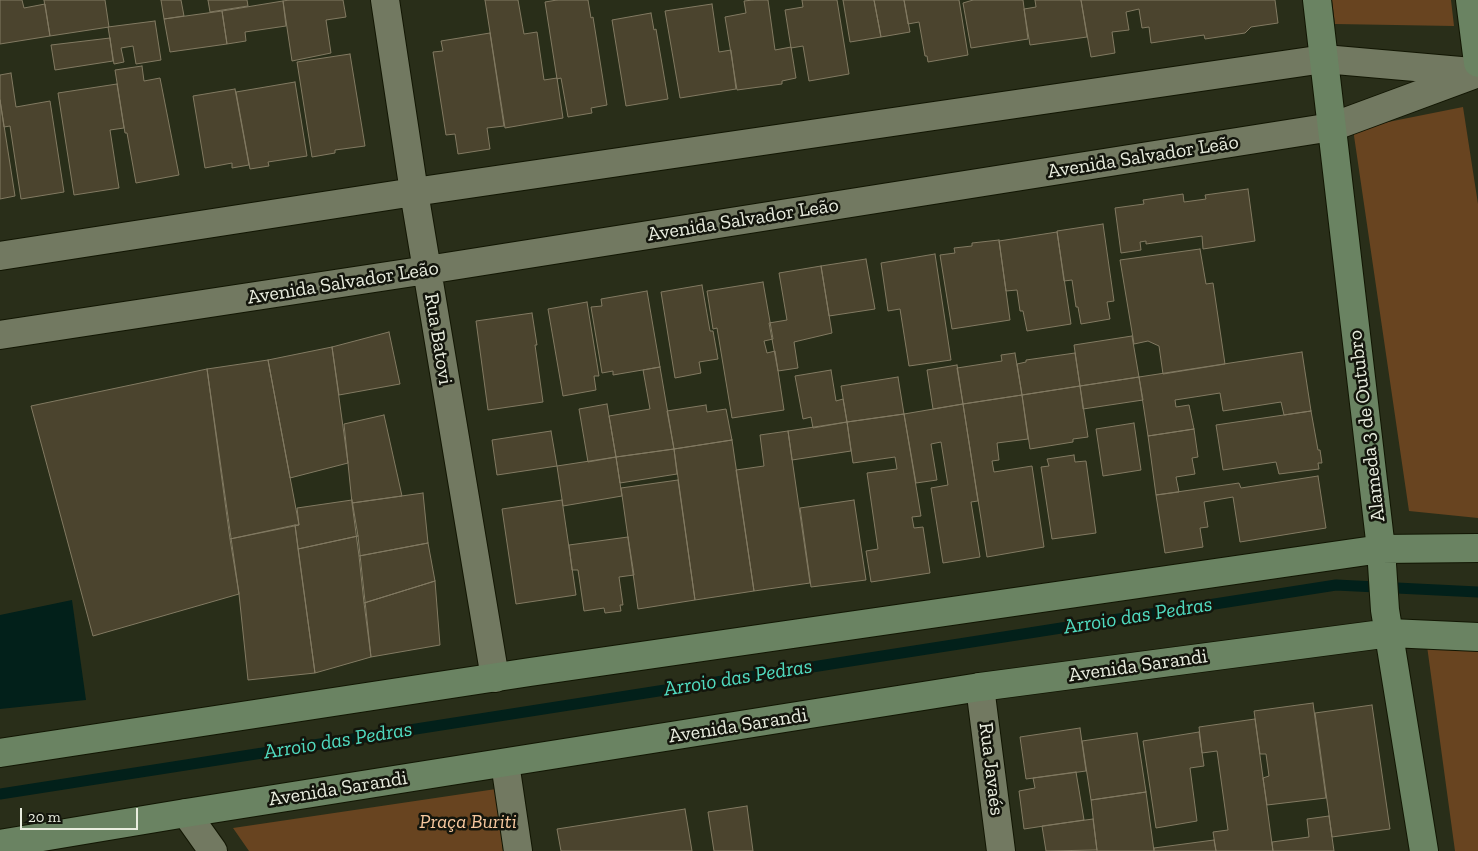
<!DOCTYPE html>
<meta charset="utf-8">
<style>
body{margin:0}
#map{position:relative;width:1478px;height:851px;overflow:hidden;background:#292e19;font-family:"Zilla Slab",serif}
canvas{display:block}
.scale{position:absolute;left:20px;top:808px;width:118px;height:22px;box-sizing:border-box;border:2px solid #e9eddf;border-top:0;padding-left:6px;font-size:15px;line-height:18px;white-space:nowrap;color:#e9eddf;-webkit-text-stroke:4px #13150c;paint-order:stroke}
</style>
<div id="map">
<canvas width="1478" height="851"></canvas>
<div class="scale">20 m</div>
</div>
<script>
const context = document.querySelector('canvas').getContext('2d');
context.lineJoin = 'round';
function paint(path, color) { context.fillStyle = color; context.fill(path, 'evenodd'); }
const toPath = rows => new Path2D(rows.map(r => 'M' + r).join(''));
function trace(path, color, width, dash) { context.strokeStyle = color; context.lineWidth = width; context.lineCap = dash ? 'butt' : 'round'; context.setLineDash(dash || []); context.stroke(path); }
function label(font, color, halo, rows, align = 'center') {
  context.font = font + ' "Zilla Slab",serif'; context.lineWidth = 5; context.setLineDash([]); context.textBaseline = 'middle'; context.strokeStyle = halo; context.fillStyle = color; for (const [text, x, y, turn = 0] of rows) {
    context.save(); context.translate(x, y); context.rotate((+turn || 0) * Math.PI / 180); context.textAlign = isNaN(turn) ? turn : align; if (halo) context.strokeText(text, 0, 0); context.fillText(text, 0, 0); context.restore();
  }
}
paint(toPath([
 [1332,0,1451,0,1454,26,1335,24],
 [1463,107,1478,204,1478,518,1409,511,1353,129],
 [1427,646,1478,649,1478,851,1455,851],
 [496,789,503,851,249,851,233,828]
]), '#684420');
paint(toPath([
 [72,600,86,700,0,709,0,615]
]), '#02201a');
trace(toPath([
 [0,794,1336,585,1478,592]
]), '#02201a', 11);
const building = toPath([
 [0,0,22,0,24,8,45,4,50,36,0,44,0,0],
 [44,0,105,0,109,27,50,36,44,0],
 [161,0,181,0,184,16,164,19,161,0],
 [208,0,247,0,248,6,210,12,208,0],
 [289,0,343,0,346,17,326,20,331,53,292,61,283,1,289,0],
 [485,0,518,0,524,34,537,32,544,80,557,78,563,118,505,128,485,0],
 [557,0,588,0,591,18,593,17,607,105,591,108,592,113,568,117,561,78,557,79,545,2,557,0],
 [753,0,768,0,775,50,791,47,796,78,782,81,782,84,737,90,725,17,746,13,744,1,753,0],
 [802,0,837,0,849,74,809,81,803,46,791,48,785,10,803,7,802,0],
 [843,0,874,0,881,37,850,42,843,0],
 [874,0,904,0,910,32,881,37,874,0],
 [904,0,959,0,968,55,928,62,927,56,925,56,919,22,908,24,904,0],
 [973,0,1023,0,1028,39,971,48,963,3,973,0],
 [1035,0,1081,0,1087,37,1030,45,1024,9,1036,7,1035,0],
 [1081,0,1275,0,1278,23,1251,27,1245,33,1205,39,1204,35,1151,43,1149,27,1142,28,1139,9,1126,12,1129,30,1112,32,1115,53,1091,57,1081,0],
 [283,1,286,26,245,32,246,41,227,44,222,11,283,1],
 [712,4,719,52,731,50,736,89,680,98,665,11,712,4],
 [222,11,227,44,170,52,164,19,222,11],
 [651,13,654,30,656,29,668,99,626,106,612,20,651,13],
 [155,21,161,60,136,64,133,46,121,48,124,62,114,64,108,27,155,21],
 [490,33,504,126,487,128,490,149,458,154,455,134,446,135,433,52,443,51,441,41,490,33],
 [110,38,113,61,55,70,51,45,110,38],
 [350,54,365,146,335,150,335,153,312,157,297,62,350,54],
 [142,66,144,81,160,78,179,175,136,183,127,133,125,133,115,70,142,66],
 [11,73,16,107,50,101,64,192,21,199,10,126,4,127,0,100,0,75,11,73],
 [295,82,307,156,268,162,269,166,250,169,236,92,295,82],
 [117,84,124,128,110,130,119,188,74,195,58,93,117,84],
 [235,89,249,165,232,168,232,163,205,168,193,96,235,89],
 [0,100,15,196,0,199,0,100],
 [1248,189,1255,241,1203,249,1202,236,1146,244,1146,241,1140,242,1141,250,1121,253,1115,208,1144,204,1143,200,1183,194,1184,202,1206,199,1205,195,1248,189],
 [1103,224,1114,301,1107,302,1110,319,1081,324,1078,307,1076,307,1072,280,1064,281,1057,231,1103,224],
 [1057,232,1071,324,1027,331,1023,311,1020,311,1017,290,1006,291,999,241,1057,232],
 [999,240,1010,320,952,329,940,255,955,253,954,248,972,246,972,243,999,240],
 [1200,249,1206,284,1213,283,1225,364,1163,374,1159,346,1148,341,1134,344,1120,260,1200,249],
 [935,254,951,360,909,366,900,309,888,311,881,263,935,254],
 [866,259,875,309,829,316,821,266,866,259],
 [821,266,832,333,794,342,798,368,778,371,769,323,787,320,779,273,821,266],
 [763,282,773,339,764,341,767,353,775,351,784,410,732,418,717,328,713,329,707,291,763,282],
 [702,285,710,331,713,331,718,359,699,362,701,373,675,378,661,292,702,285],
 [647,291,660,367,613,375,613,371,602,373,591,307,602,306,601,299,647,291],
 [587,302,599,376,594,376,596,390,563,396,548,309,587,302],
 [532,313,537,345,535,345,543,402,488,410,476,321,532,313],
 [389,332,400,384,339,395,332,347,389,332],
 [1132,336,1139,377,1080,386,1074,345,1132,336],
 [332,347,348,463,290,478,268,360,332,347],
 [1302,352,1311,411,1284,415,1281,402,1223,411,1220,393,1175,400,1176,407,1189,405,1194,429,1148,436,1139,377,1302,352],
 [1015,353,1022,395,963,404,957,368,1002,361,1001,355,1015,353],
 [1075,353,1080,386,1022,395,1017,364,1026,362,1026,360,1075,353],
 [268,360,299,525,230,539,207,369,268,360],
 [957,365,963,404,933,409,927,370,957,365],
 [660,367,674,449,616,457,609,416,650,409,643,370,660,367],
 [207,369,239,594,93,636,31,406,207,369],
 [831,370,836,401,843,399,847,422,813,428,811,417,803,419,795,376,831,370],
 [898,377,904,414,847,422,841,386,898,377],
 [1139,377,1143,400,1083,409,1080,386,1139,377],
 [1080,386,1088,437,1073,439,1073,442,1030,449,1022,395,1080,386],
 [1022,395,1028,439,997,443,999,460,992,461,994,472,1032,466,1044,547,987,557,963,404,1022,395],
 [607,404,616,457,588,462,579,409,607,404],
 [963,404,978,501,971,502,980,557,943,563,931,488,948,485,941,442,931,444,937,480,916,483,904,414,963,404],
 [706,405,707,412,726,409,732,440,674,449,667,411,706,405],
 [1311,411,1318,450,1320,450,1322,463,1318,463,1319,469,1279,474,1276,462,1223,470,1216,425,1311,411],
 [904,414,921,516,912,517,914,528,923,527,930,573,871,582,866,551,878,549,867,473,897,469,895,457,853,463,847,422,904,414],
 [384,415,402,496,352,503,344,424,384,415],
 [847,422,851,451,792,460,788,431,847,422],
 [1134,423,1141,470,1103,476,1096,429,1134,423],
 [1194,429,1198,457,1192,458,1195,474,1176,477,1179,492,1156,495,1148,436,1194,429],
 [551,431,557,466,497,475,492,440,551,431],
 [788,431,810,583,754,591,736,470,764,466,760,435,788,431],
 [732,440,754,591,695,600,674,449,732,440],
 [674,449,677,474,620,483,616,457,674,449],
 [1074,455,1075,462,1086,461,1096,533,1052,539,1041,467,1049,466,1047,459,1074,455],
 [616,457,622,496,563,506,557,466,616,457],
 [1318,476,1326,528,1240,542,1233,497,1204,502,1208,527,1200,528,1203,547,1165,553,1156,495,1239,483,1241,488,1318,476],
 [678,480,695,600,638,609,621,488,678,480],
 [423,493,428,543,359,556,352,503,423,493],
 [352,500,358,536,298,549,295,525,299,525,297,508,352,500],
 [562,500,576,595,516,604,502,509,562,500],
 [854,500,866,580,811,587,800,508,854,500],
 [295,525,315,673,248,680,239,594,230,539,295,525],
 [358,536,371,657,315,673,298,549,358,536],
 [628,537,634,575,619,577,623,605,620,605,621,611,605,613,604,608,584,611,578,570,572,570,569,545,628,537],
 [428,543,435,581,364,603,359,556,428,543],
 [435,581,440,645,371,657,364,603,435,581],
 [1313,703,1326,798,1267,805,1263,778,1269,776,1266,754,1260,754,1254,711,1313,703],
 [1372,705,1390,829,1332,837,1315,713,1372,705],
 [1255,719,1273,851,1216,851,1213,832,1228,830,1217,751,1202,753,1199,727,1255,719],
 [1080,728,1086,771,1026,779,1020,737,1080,728],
 [1199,732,1204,766,1190,768,1197,821,1156,828,1143,741,1199,732],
 [1137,733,1146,792,1091,800,1082,741,1137,733],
 [1076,772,1084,820,1024,829,1019,791,1035,788,1033,778,1076,772],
 [1146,792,1154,851,1097,851,1091,800,1146,792],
 [747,806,753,851,714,851,708,812,747,806],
 [685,809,692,851,561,851,557,829,685,809],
 [1329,816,1334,851,1273,851,1272,842,1309,837,1307,819,1329,816],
 [1093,819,1097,850,1046,851,1042,826,1093,819],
 [1214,840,1216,851,1154,851,1154,848,1214,840]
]);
paint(building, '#4b442e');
trace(building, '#827a62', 1);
const street = toPath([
 [385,0,414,192,495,678],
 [0,256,414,192,1324,59,1472,72],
 [0,335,427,270,1332,127,1478,73],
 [980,687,1001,851],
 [505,763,518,851],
 [186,813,213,851]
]);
const secondary = toPath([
 [1317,0,1381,549,1385,610,1424,851],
 [1470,0,1478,63],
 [0,753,530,672,1381,549,1478,548],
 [0,844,186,813,980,687,1390,633,1478,637]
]);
trace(street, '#121603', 30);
trace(secondary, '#121603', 30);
trace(street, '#727961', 28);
trace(secondary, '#6a8362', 28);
label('20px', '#e9eddf', '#13150c', [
 ["Avenida Salvador Leão",1143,157,-9],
 ["Avenida Salvador Leão",743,220,-9],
 ["Avenida Salvador Leão",343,283,-9],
 ["Rua Batovi",438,339,81],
 ["Alameda 3 de Outubro",1367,426,-97],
 ["Avenida Sarandi",1138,666,-8],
 ["Avenida Sarandi",738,726,-9],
 ["Rua Javaés",991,769,83],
 ["Avenida Sarandi",338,789,-9]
]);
label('italic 20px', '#f7c89f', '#13150c', [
 ["Praça Buriti",468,822]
]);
label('italic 21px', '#50dbc0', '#13150c', [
 ["Arroio das Pedras",1138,616,-9],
 ["Arroio das Pedras",738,678,-9],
 ["Arroio das Pedras",338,741,-9]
]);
</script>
